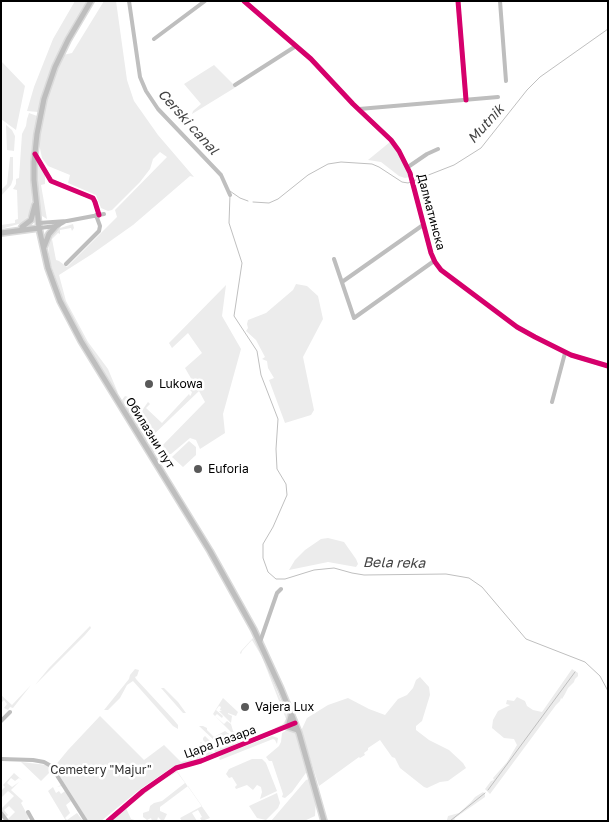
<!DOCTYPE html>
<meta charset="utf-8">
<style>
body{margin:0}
#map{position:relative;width:609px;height:822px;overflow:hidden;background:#fff;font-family:"Golos Text",sans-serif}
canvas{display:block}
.frame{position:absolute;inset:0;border:2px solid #000;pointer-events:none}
</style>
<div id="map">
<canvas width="609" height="822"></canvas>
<div class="frame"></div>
</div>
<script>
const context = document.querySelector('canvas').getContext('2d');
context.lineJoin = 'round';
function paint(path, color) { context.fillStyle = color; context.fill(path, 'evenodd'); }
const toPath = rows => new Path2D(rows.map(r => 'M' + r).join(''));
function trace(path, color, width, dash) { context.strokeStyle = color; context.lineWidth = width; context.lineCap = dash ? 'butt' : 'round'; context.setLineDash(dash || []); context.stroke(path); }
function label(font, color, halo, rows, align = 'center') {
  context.font = font + ' "Golos Text",sans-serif'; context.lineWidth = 5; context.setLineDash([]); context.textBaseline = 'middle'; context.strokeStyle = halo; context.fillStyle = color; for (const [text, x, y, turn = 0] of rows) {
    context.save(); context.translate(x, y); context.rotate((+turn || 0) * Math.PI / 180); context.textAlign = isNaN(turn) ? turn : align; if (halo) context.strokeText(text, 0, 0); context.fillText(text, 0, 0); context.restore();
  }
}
paint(toPath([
 [75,1,89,1,43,96,38,112,27,111,34,87,53,39],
 [104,1,116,1,127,80,134,101,158,135,194,177,190,176,133,225,92,254,59,275,66,301,88,342,108,369,118,393,114,390,66,310,49,258,48,241,57,229,73,224,74,228,72,231,71,228,60,230,60,234,58,233,52,239,56,260,59,261,67,267,117,217,115,210,167,157,160,152,153,159,150,169,140,182,112,210,108,211,101,208,96,195,68,183,70,175,48,166,42,158,38,139,47,98,63,55,72,53],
 [1,61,25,86,16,130,1,119],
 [214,65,236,87,192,114,193,111,201,104,184,84],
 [29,113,37,116,31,153,32,212,22,223,1,229,1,225,15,223,15,220,18,219,17,190,13,189,16,184,16,179,19,178,22,134,26,126,27,119],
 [6,125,12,130,15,136,14,151,7,150],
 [390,142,402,159,409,177,405,178,399,176,381,162,368,160],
 [10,157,13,157,13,179,11,185,1,196,1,190,7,184],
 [36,161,45,173,45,184,41,185,47,219,42,216,40,210],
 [296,284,307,286,318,296,323,319,303,357,314,410,311,415,285,423,269,380,274,378,268,368,267,361,262,359,265,357,256,340,246,331,248,328,247,324,248,320,266,313,293,290],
 [226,285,222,316,241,349,223,414,225,433,200,449,196,440,190,438,171,454,169,454,163,447,153,453,149,444,152,442,158,450,205,402,199,391,147,441,145,441,122,404,122,400,125,396,128,397,129,399,128,400,138,416,148,402,150,404,146,408,162,423,189,394,190,396,191,395,192,392,185,386,192,380,185,368,202,353,188,333,172,348,169,343],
 [189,441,196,447,196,455,183,467,172,457],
 [328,538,344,542,356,559,358,564,356,567,328,562,289,570,295,560,305,550,321,539],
 [90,626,91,628,85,635,35,685,49,668],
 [253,638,266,664,287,715,287,722,285,725,275,730,275,728,283,724,286,719,262,657,252,640,242,651,241,654,240,653,241,651],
 [135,669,139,670,137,676,135,677,136,679,173,719,178,725,178,729,173,726,133,681,127,685,120,698,108,710,104,710,129,679,130,675],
 [572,669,578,673,578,676,575,679,574,682,568,688,565,694,562,699,561,698,560,701,556,705,490,794,485,789,491,781,494,780,493,778,507,762,517,745,514,739,504,738,492,728,493,720,498,711,510,705,506,704,507,700,514,701,517,697,525,701,527,706,533,710,542,712],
 [420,677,429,687,430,695,422,721,416,726,416,730,429,740,449,750,463,763,466,768,448,781,440,782,427,788,424,787,400,768,395,758,392,757,380,740,368,748,368,750,364,753,365,755,360,758,359,757,319,786,301,731,307,718,328,705,348,698,369,709,385,715,398,699,407,695,413,688,416,680],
 [31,685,13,708,10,707,8,710,4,708,7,704,4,700,1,703,1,695,12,705],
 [161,688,164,688,178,702,186,713,183,713],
 [223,698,238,712,236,716,228,713,228,714,232,716,231,723,219,711,222,711,220,710,221,707,219,706,216,710,223,716,222,718,217,714,215,716,224,724,227,721,231,724,233,731,242,741,216,753,203,740,203,738,205,736,213,744,215,741,218,744,220,742,215,741,199,726,203,726,207,728,207,730,214,737,225,731,235,738,236,742,240,741,213,714],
 [100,716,144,760,164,745,181,762,203,755,202,754,206,750,210,754,200,743,201,742,213,753,203,758,171,768,139,790,101,821,88,821,54,767,68,750],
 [287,730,291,730,296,734,308,770,292,792,285,798,282,797,283,794,272,761,269,761,266,757,279,746,281,742,282,733],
 [272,736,278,738,277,744,275,740,273,739,220,760,219,758,222,755],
 [252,759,262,759,266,763,277,791,260,799,262,792,261,787,257,785,253,790,247,785,236,789,235,787,237,785,232,777,229,778,226,774,229,769],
 [21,762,47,765,52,770,41,781],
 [177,771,210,818,202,821,200,818,202,817,198,810,192,813,197,821,182,821,180,818,202,806,188,786,160,807,160,811,167,814,164,820,162,821,158,817,157,821,152,821,151,818,147,820,143,817,143,813,149,811,150,806,154,803,162,801,185,783,177,772,160,782,126,808,131,819,138,821,110,821,142,794],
 [14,773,23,781,19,778,15,781,11,778,7,783,12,787,19,782,11,790,23,801,21,803,29,818,26,821,9,821,8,819,15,812,9,806,4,810,8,815,6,817,1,811,1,809,14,796,8,791,2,797,1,795,1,791,5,787,3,785],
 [309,779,316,799,315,816,304,821,271,821,306,780],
 [61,785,71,801,66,805,70,813,65,818,67,820,77,813,83,821,66,821,48,791,53,787,56,793,59,791,61,794,65,791,61,786,57,787],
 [483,792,485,794,485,797,455,818,454,821,445,821,447,820,448,816,459,813,471,802,475,797],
 [277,793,280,803,278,808,266,820,257,818,249,806]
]), '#ececec');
trace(toPath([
 [227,189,240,198,248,201],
 [230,195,229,223,242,263,234,316,257,351,261,375,278,419,276,449,277,469,286,484,287,495,273,527,263,544,263,558,268,572,276,579,285,579,314,570,334,568,352,573,364,575,446,574,469,578,482,587,526,639,585,662,600,676,608,691],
 [253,202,269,203,278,199,308,175,328,164,341,162,372,164,379,167,402,182,408,183,454,165,481,148,527,90,540,77,608,29],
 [488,790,575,672],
 [450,821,485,793]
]), '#bfbfbf', 1);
trace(toPath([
 [129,1,140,77,146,91,158,109,221,175,230,195]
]), '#bfbfbf', 4);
const major = toPath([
 [91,1,68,40,55,67,44,99,37,134,34,162,34,180,39,228,48,268,60,301,81,341,210,551,254,630,281,689,299,733,324,821],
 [22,227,31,220,35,205],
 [1,233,39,228],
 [44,247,49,234,57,225],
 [291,716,288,727,297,730]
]);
trace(major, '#dbdbdb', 8);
trace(toPath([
 [244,1,311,59,353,104,391,140,399,151,410,173,431,253,435,262,441,270,517,327,535,337,571,355,608,366],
 [458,1,466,100],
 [500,1,506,81],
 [154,39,205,1],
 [235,85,296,46],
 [359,109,498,97],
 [35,154,51,181,93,198,95,202,99,215],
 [408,167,427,154,438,149],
 [39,223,67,221,104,214],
 [39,228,57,226,66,221],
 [334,259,354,318,434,261],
 [66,264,99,231,100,226,96,215],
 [342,282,423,225],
 [552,402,565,353],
 [260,642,277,593,281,589],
 [1,721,10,712],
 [1,759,33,760,44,762,51,766,86,821],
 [28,812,33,821],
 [1,813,7,821],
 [108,821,143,791,176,768,201,761,295,723]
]), '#bebebe', 4);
trace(major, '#bebebe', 5);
trace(toPath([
 [244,1,311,59,353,104,391,140,399,151,410,173,431,253,435,262,441,270,517,327,535,337,571,355,608,366],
 [458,1,466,100],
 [35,154,51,181,93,198,95,202,99,215],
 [108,821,143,791,176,768,201,761,295,723]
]), '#d6006c', 5);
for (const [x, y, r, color] of [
 [149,384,5,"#595959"],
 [198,469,5,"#595959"],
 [245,707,5,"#595959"]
]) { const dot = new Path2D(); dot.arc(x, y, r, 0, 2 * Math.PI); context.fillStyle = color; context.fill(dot); trace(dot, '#fff', 2); }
label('12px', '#000', '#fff', [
 ["Далматинска",431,212,75],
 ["Обилазни пут",150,433,58],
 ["Цара Лазара",220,742,-20]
]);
label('12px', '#000', '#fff', [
 ["Lukowa",159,384],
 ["Euforia",208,469],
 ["Vajera Lux",255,707]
], 'left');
label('12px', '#333', '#fff', [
 ["Cemetery \"Majur\"",101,770]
]);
label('italic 14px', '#444', '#fff', [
 ["Cerski canal",188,122,48],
 ["Mutnik",486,124,-48],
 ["Bela reka",394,563,1]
]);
</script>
